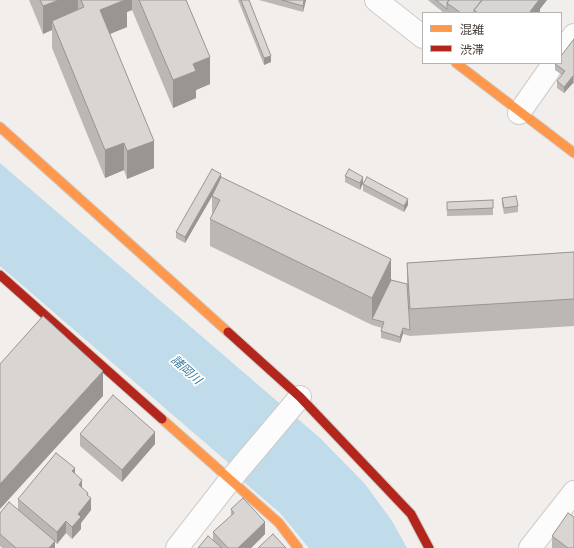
<!DOCTYPE html>
<meta charset="utf-8">
<style>
body{margin:0}
#map{position:relative;width:574px;height:548px;overflow:hidden;background:#f1eeeb;font-family:"Public Sans","Noto Sans JP",sans-serif}
canvas{display:block}
.legend{position:absolute;left:422px;top:12px;width:140px;height:52px;box-sizing:border-box;background:#fff;border:1px solid #b5b3af;margin:0;padding:5px 7px;list-style:none;font-size:12px;color:#464038}
.legend li{display:flex;align-items:center;gap:8px;height:20px}
.legend b{width:20px;border:1px solid #b5b3af}
</style>
<div id="map">
<canvas width="574" height="548"></canvas>
<ul class="legend">
<li><b style="height:5px;background:#ff974d"></b>混雑</li>
<li><b style="height:5px;background:#b3261e"></b>渋滞</li>
</ul>
</div>
<script>
const context = document.querySelector('canvas').getContext('2d');
context.lineJoin = 'round';
function paint(path, color) { context.fillStyle = color; context.fill(path, 'evenodd'); }
const toPath = rows => new Path2D(rows.map(r => 'M' + r).join(''));
function trace(path, color, width, dash) { context.strokeStyle = color; context.lineWidth = width; context.lineCap = dash ? 'butt' : 'round'; context.setLineDash(dash || []); context.stroke(path); }
function label(font, color, halo, rows, align = 'center') {
  context.font = font + ' "Public Sans","Noto Sans JP",sans-serif'; context.lineWidth = 3.5; context.setLineDash([]); context.textBaseline = 'middle'; context.strokeStyle = halo; context.fillStyle = color; for (const [text, x, y, turn = 0] of rows) {
    context.save(); context.translate(x, y); context.rotate((+turn || 0) * Math.PI / 180); context.textAlign = isNaN(turn) ? turn : align; if (halo) context.strokeText(text, 0, 0); context.fillText(text, 0, 0); context.restore();
  }
}
paint(toPath([
 [0,163,320,438,365,484,392,521,407,548,309,548,280,513,238,477,231,465,0,266]
]), '#c0dbea');
const street = toPath([
 [376,0,423,37],
 [561,53,574,35],
 [519,113,554,63],
 [177,548,230,480,300,397],
 [530,548,574,492]
]);
const slow = toPath([
 [456,63,574,153],
 [0,127,228,332],
 [162,419,279,523,298,548]
]);
const jam = toPath([
 [0,275,162,419],
 [228,332,300,397,411,514,429,548]
]);
trace(street, '#ceccc9', 24);
trace(slow, '#cfcac2', 11);
trace(jam, '#cfcac2', 11);
trace(street, '#fdfcfc', 22);
trace(slow, '#ff974d', 9);
trace(jam, '#b3261e', 9);
paint(toPath([
 [29,0,186,0,210,84,196,90,196,98,173,108,132,10,127,12,127,27,110,34,154,168,127,179,124,170,105,178,52,48,52,30,43,34],
 [238,0,249,0,271,62,264,65],
 [259,0,306,0,303,12],
 [428,0,547,0,540,9,540,13,444,13],
 [574,39,574,84,573,83,564,93,557,88,557,81,562,75,555,70,555,64],
 [345,176,363,183,408,205,404,212,363,191,363,184,360,190,345,182],
 [221,179,391,280,407,284,407,263,574,252,574,326,410,336,403,334,400,343,381,338,381,331,382,328,372,325,210,246,210,219,212,215,212,196,215,190,185,243,176,238,176,232],
 [502,198,518,206,518,212,504,214,502,204],
 [493,200,493,215,447,216,447,202],
 [80,434,155,444,122,482,80,446],
 [75,474,82,488,88,496,91,510,81,523,81,529,72,539,66,533,57,544,55,542,55,548,2,548,0,546,0,513,18,509,18,499],
 [231,509,265,534,251,548,198,548,213,540,213,532,231,516],
 [552,536,574,548,552,548]
]), '#bbb7b5');
paint(toPath([
 [59,0,78,0,78,20,52,21,52,30,43,34,43,6],
 [122,0,132,0,132,10,127,12,127,27,100,38,100,10],
 [304,0,306,0,303,12,303,6],
 [533,0,547,0,540,9,540,13,529,13],
 [271,56,271,62,264,65,264,58],
 [210,57,210,84,196,90,196,98,173,108,173,80,193,64],
 [573,76,573,83,564,93,564,87],
 [154,141,154,168,127,179,127,151],
 [124,143,124,170,105,178,105,150],
 [221,174,221,181,185,243,185,237],
 [363,177,363,183,360,190,360,183],
 [408,199,408,205,404,212,404,206],
 [391,259,391,287,372,319,372,298],
 [403,328,403,334,400,343,400,337],
 [103,371,103,396,0,509,0,484],
 [155,432,155,444,122,482,122,470],
 [75,468,75,480,72,471],
 [82,480,82,492,79,485],
 [88,493,88,501,91,498,91,510,81,523,81,529,72,539,72,527,78,514],
 [66,521,66,533,57,544,57,532],
 [265,522,265,534,251,548,238,548],
 [55,541,55,548,49,548]
]), '#989593');
const building = toPath([
 [40,0,59,0,43,6,40,0],
 [81,0,125,0,100,10,154,141,127,151,124,143,105,150,52,21,84,7,81,0],
 [139,0,186,0,210,57,193,64,196,71,173,80,139,0],
 [241,0,249,0,271,56,264,58,241,0],
 [282,0,304,0,303,6,282,0],
 [436,0,449,0,447,3,447,9,436,0],
 [449,0,482,0,474,10,474,13,461,13,447,3,449,0],
 [482,0,539,0,529,13,478,13,474,10,482,0],
 [574,39,574,77,573,76,564,87,557,81,565,71,555,64,556,63,561,63,561,56,574,39],
 [212,169,221,174,185,237,176,232,212,169],
 [349,169,363,177,360,183,345,176,349,169],
 [221,177,391,259,372,298,210,219,220,200,212,196,221,177],
 [367,177,408,199,404,206,363,184,367,177],
 [516,196,518,206,504,208,502,198,516,196],
 [493,200,493,208,447,210,447,202,493,200],
 [574,252,574,299,410,309,407,263,574,252],
 [391,280,407,284,410,330,403,328,400,337,381,331,384,322,372,319,391,280],
 [43,316,103,371,0,484,0,364,43,316],
 [113,395,155,432,122,470,80,434,113,395],
 [56,453,75,468,72,471,82,480,79,485,88,493,87,495,91,498,78,514,81,517,72,527,66,521,57,532,18,499,56,453],
 [243,498,265,522,238,548,228,548,213,532,234,513,231,509,243,498],
 [9,502,55,541,49,548,16,548,0,534,0,513,9,502],
 [568,513,574,517,574,548,568,548,552,536,568,513],
 [273,534,286,548,258,548,273,534],
 [208,536,222,548,198,548,208,536]
]);
paint(building, '#d9d5d2');
trace(building, '#989593', 1);
label('italic 12px', '#397aa0', '#fff', [
 ["諸岡川",186,370,42]
]);
</script>
